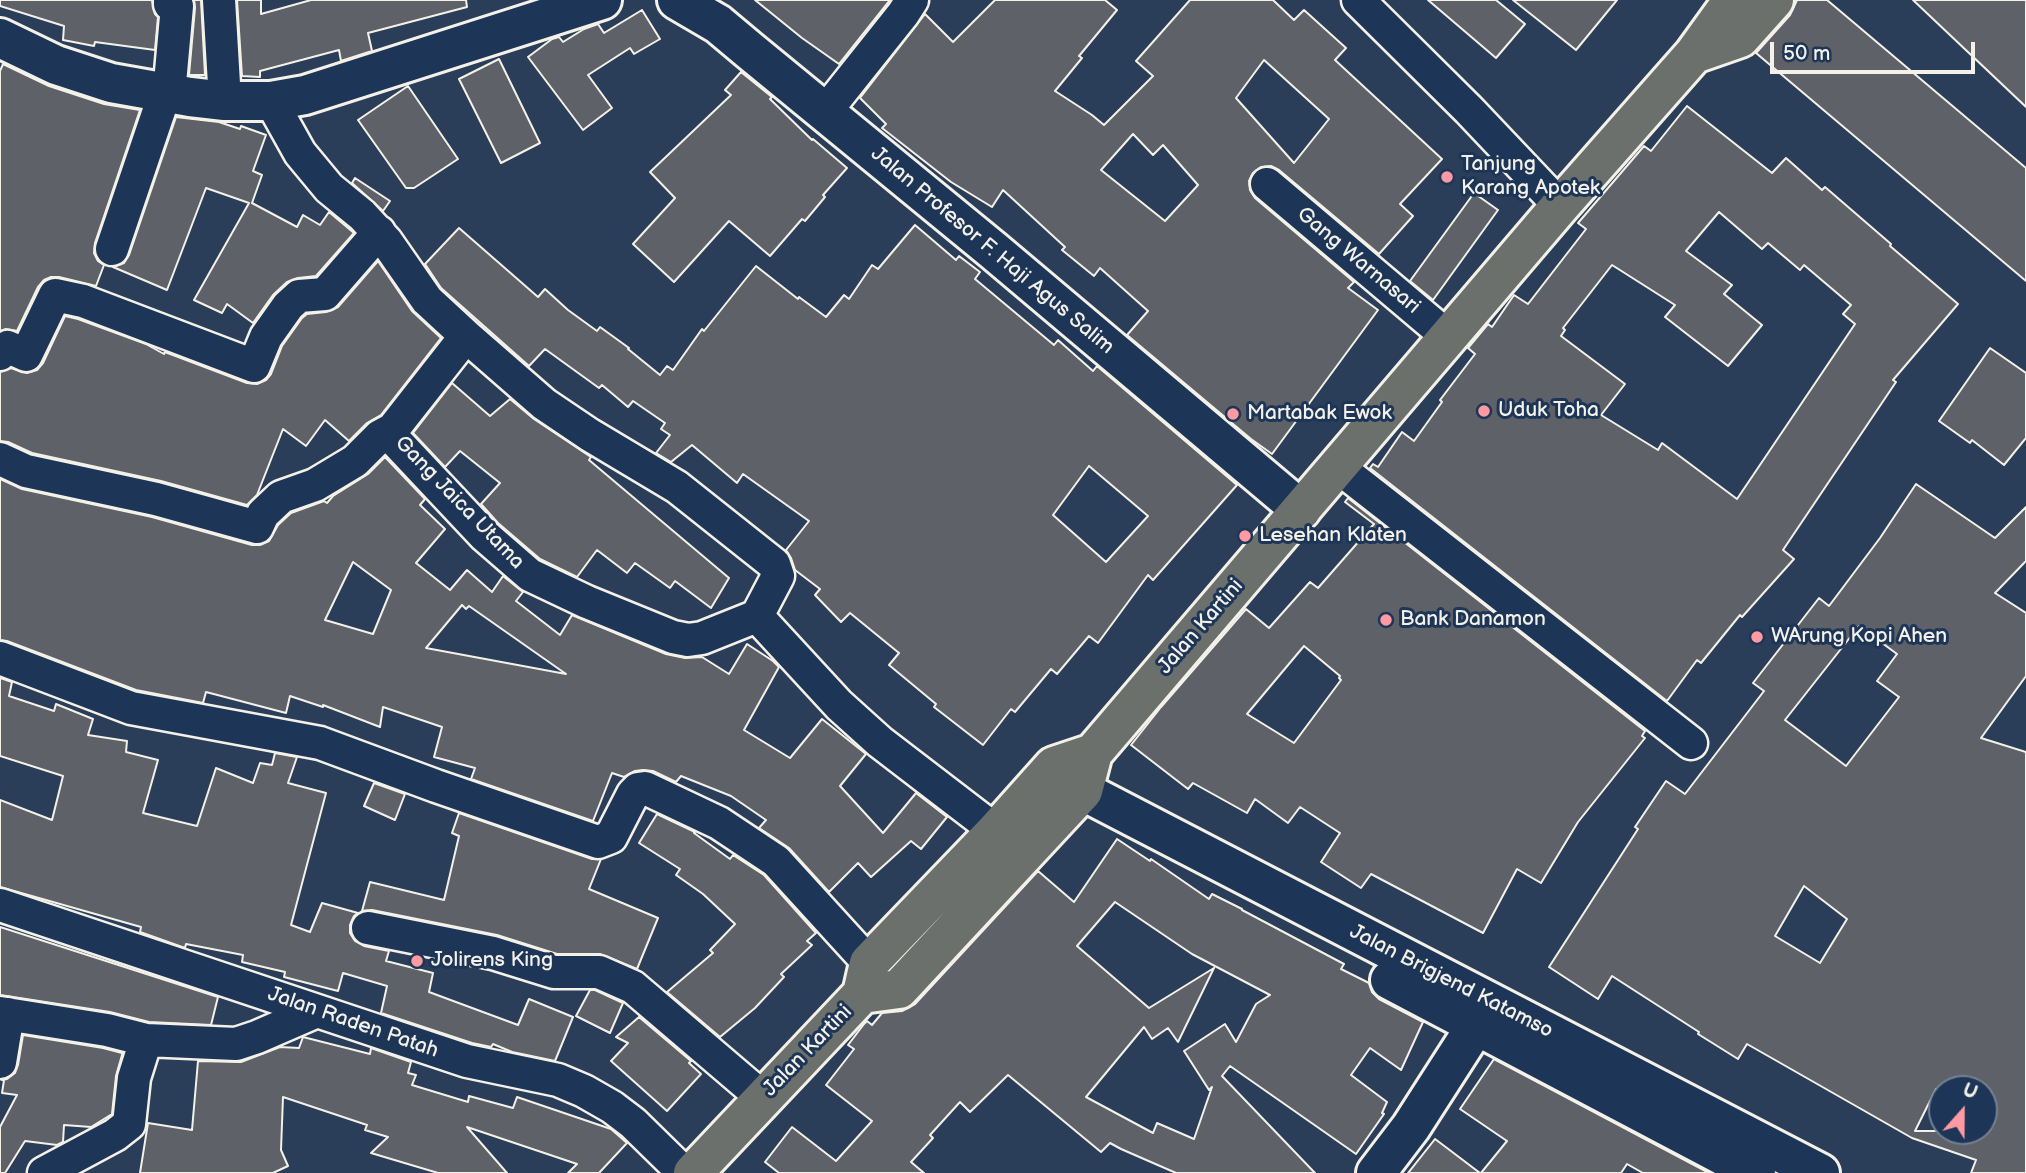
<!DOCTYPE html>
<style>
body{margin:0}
#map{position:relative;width:2026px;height:1173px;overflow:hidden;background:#2a3e5a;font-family:"Balsamiq Sans",sans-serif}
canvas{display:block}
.north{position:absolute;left:1928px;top:1075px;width:70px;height:70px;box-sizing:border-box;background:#1d3557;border:2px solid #738091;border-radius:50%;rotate:21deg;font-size:19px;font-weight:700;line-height:28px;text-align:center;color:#f4f1e8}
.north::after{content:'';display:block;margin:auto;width:24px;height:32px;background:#ff9aa2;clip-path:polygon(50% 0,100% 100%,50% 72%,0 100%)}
.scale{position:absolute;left:1770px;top:42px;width:205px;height:32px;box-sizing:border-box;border:4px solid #f4f1e8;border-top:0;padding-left:9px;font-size:21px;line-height:24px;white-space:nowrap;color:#f4f1e8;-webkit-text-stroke:5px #1d3557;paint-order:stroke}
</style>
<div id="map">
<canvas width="2026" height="1173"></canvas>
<div class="north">U</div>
<div class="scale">50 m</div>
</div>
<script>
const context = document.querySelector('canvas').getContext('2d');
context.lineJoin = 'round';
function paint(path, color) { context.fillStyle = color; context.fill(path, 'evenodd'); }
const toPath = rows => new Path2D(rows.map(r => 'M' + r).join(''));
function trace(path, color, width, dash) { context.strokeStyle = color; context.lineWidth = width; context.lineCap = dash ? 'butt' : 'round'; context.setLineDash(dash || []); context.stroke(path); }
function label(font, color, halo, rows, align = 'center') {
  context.font = font + ' "Balsamiq Sans",sans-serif'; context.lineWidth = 6; context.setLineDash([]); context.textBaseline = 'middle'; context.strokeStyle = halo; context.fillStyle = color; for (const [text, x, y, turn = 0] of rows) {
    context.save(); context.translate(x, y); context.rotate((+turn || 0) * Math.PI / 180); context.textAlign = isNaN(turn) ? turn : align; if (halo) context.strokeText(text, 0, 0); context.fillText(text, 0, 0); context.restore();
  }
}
const building = toPath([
 [0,0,152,0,155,14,158,17,155,50,95,42,94,46,63,40,64,26,0,6,0,0],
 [194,0,201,0,205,75,189,75,195,8,194,0],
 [237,0,261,0,261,14,311,0,466,0,467,7,368,33,372,51,341,61,339,50,260,71,260,77,242,76,237,0],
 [755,0,890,0,839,64,802,38,755,0],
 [995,0,1105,0,1117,10,1079,56,1082,58,1055,91,1092,115,1104,125,1153,76,1136,61,1190,0,1273,0,1294,20,1304,10,1346,48,1335,60,1442,159,1400,204,1413,216,1379,254,1279,170,1271,166,1261,167,1253,173,1249,181,1250,190,1255,198,1354,282,1348,288,1378,310,1272,454,1251,439,1127,335,1148,311,1100,268,1094,276,1062,250,1065,247,1003,190,992,207,951,182,882,128,886,124,860,98,925,14,953,42,995,0],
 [1264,60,1329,119,1294,163,1236,98,1264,60],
 [1133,134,1153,155,1163,145,1198,185,1165,221,1101,170,1133,134],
 [1428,0,1496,0,1525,24,1496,58,1428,0],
 [1513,0,1617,0,1576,50,1513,0],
 [1797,0,1827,0,2026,168,2026,281,1756,53,1790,15,1797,0],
 [1913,0,2026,0,2026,107,1913,0],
 [642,10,660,39,634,54,630,48,588,75,612,108,583,130,528,57,552,39,559,37,563,42,584,29,598,24,604,33,642,10],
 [499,59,540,143,501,163,459,79,499,59],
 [3,64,49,86,104,104,140,110,95,243,94,253,98,261,104,265,96,286,59,277,51,277,44,280,38,287,17,331,6,329,0,331,0,71,3,64],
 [741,72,772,97,770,99,812,140,813,139,847,168,823,195,825,197,805,221,802,219,770,256,729,221,674,282,633,244,675,198,650,172,731,95,725,90,741,72],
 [408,86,458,159,414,188,406,188,358,120,408,86],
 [1687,106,1772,173,1786,158,1822,190,1825,187,1891,244,1890,246,1958,304,1893,380,1896,382,1783,550,1794,559,1742,617,1740,615,1701,663,1697,660,1667,701,1370,468,1373,464,1378,467,1402,432,1414,441,1442,402,1440,400,1475,354,1468,348,1488,324,1492,327,1514,295,1528,304,1586,229,1578,223,1644,146,1651,151,1687,106],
 [1719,212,1762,249,1768,243,1800,270,1804,265,1851,305,1843,314,1855,324,1737,499,1662,443,1658,450,1601,415,1625,384,1561,336,1565,330,1563,328,1612,265,1675,305,1665,317,1728,366,1762,325,1724,294,1732,285,1686,251,1719,212],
 [176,117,219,122,240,129,241,126,266,135,253,171,262,175,252,203,297,227,303,215,320,225,329,212,354,233,316,276,298,278,287,282,273,295,253,323,227,304,222,313,194,300,249,203,206,188,167,290,113,267,124,263,129,255,176,117],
 [355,178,390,201,383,211,352,183,355,178],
 [1474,193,1498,210,1433,300,1410,281,1474,193],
 [915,225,956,260,959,256,980,272,975,279,1054,345,1058,340,1093,371,1097,366,1237,485,1153,580,1148,575,1098,643,1089,636,1057,674,1051,669,1015,712,1011,709,983,745,934,707,936,704,889,665,899,653,850,613,841,622,815,595,820,589,795,570,791,558,786,550,809,521,743,474,737,483,692,445,671,462,656,453,670,435,661,429,665,423,633,401,628,407,602,385,599,388,545,349,529,366,441,288,425,264,459,228,538,297,545,289,568,310,597,331,600,327,629,348,628,349,660,375,667,366,673,370,702,329,704,331,756,266,798,299,799,297,826,317,844,295,849,299,872,265,878,269,915,225],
 [1089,466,1148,516,1106,562,1053,515,1089,466],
 [378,261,412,311,441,338,381,415,367,423,349,441,325,420,306,446,283,429,257,495,247,505,161,481,32,453,8,442,0,441,0,372,11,368,27,373,37,370,43,363,65,316,78,319,146,344,164,354,165,352,247,383,257,384,266,380,271,374,282,346,302,318,307,314,326,312,338,307,378,261],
 [1990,348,2026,373,2026,438,2004,465,1972,440,1970,443,1939,421,1990,348],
 [452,383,490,416,510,399,534,419,591,457,589,460,729,578,711,608,675,581,670,588,635,563,627,573,597,550,577,577,540,559,498,523,481,504,500,483,460,451,445,467,413,433,452,383],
 [385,457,425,499,420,505,445,529,416,563,450,590,467,570,492,592,503,576,523,592,516,601,560,635,572,615,666,654,685,658,702,657,729,674,747,644,773,661,779,667,744,730,790,758,822,719,866,754,840,786,883,833,916,793,947,817,921,849,911,841,871,877,858,863,829,892,789,848,759,828,766,820,731,796,681,776,676,782,653,771,643,770,635,771,624,777,612,773,593,821,471,779,475,768,434,757,442,727,383,707,380,727,323,705,323,707,290,696,286,713,206,692,203,703,136,690,7,641,0,640,0,479,22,489,152,517,252,545,260,545,269,541,278,525,291,513,324,501,327,503,333,496,368,474,385,457],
 [353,562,391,590,373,634,325,620,353,562],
 [462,605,466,609,469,606,566,674,426,648,462,605],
 [1916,484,1995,538,2026,507,2026,561,1995,593,2026,613,2026,676,1981,738,2026,752,2026,1173,1971,1173,1976,1160,1912,1138,1747,1044,1738,1059,1698,1034,1699,1032,1612,976,1598,999,1549,967,1638,829,1635,827,1666,781,1685,794,1764,691,1753,683,1819,598,1829,606,1880,538,1916,484],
 [1859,626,1897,654,1877,681,1899,697,1846,766,1785,720,1859,626],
 [1804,886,1847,919,1820,963,1775,936,1804,886],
 [1936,1089,1984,1089,1984,1131,1915,1131,1936,1089],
 [1348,498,1645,731,1642,736,1645,738,1578,822,1541,883,1517,869,1483,933,1371,874,1361,888,1321,862,1340,833,1300,807,1288,823,1255,799,1247,813,1193,783,1188,789,1131,745,1161,707,1246,609,1269,628,1310,582,1318,588,1374,524,1345,502,1348,498],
 [1304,646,1340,676,1339,678,1341,680,1294,743,1247,714,1304,646],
 [0,678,12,682,9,696,54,711,56,704,93,719,88,735,127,741,126,752,158,760,143,813,197,826,216,768,253,783,260,763,272,765,275,753,297,757,288,783,326,793,291,925,310,932,322,903,358,913,354,916,350,925,350,933,355,941,364,946,389,951,386,961,433,973,429,992,518,1025,529,999,573,1017,555,1061,512,1052,493,1044,491,1047,472,1043,381,1013,387,986,343,973,338,991,284,977,285,972,242,962,243,955,186,944,185,948,140,932,141,927,0,887,0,800,52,820,63,776,0,756,0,678],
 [374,783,405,794,395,820,364,806,374,783],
 [459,813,592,859,601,859,589,889,658,918,637,969,600,954,557,954,497,935,372,910,362,911,370,882,444,900,459,836,452,833,459,813],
 [657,814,695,832,694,833,730,859,733,855,764,875,816,933,807,941,812,945,781,974,784,977,755,1008,720,1037,667,992,713,953,710,950,735,924,703,894,676,875,680,869,639,843,657,814],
 [1117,839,1150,861,1151,859,1209,899,1212,894,1242,909,1242,910,1344,964,1341,969,1369,983,1372,992,1379,999,1423,1022,1401,1070,1370,1048,1351,1075,1387,1102,1382,1113,1384,1114,1356,1154,1230,1066,1222,1076,1315,1173,1176,1173,1121,1149,1110,1143,1101,1152,1008,1075,970,1112,960,1102,930,1135,933,1138,911,1162,924,1173,779,1173,765,1162,792,1127,836,1161,872,1121,826,1085,854,1049,848,1045,864,1024,867,1021,872,1025,882,1013,902,1011,915,1004,1038,871,1074,902,1117,839],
 [1115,902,1192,954,1270,995,1256,1004,1236,1042,1225,1024,1184,1051,1209,1090,1212,1087,1194,1139,1157,1123,1153,1133,1086,1097,1144,1027,1152,1039,1168,1028,1178,1042,1214,968,1149,1008,1077,946,1115,902],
 [0,927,218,997,211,1025,149,1022,110,1012,0,995,0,927],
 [590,990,595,990,623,1003,610,1033,576,1016,590,990],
 [639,1017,691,1061,689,1063,701,1074,667,1111,611,1061,628,1043,616,1037,639,1017],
 [23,1035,103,1048,122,1053,122,1055,116,1076,112,1114,91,1127,64,1125,63,1142,57,1145,25,1141,5,1173,0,1173,0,1127,17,1095,2,1093,4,1080,2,1080,7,1079,15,1073,18,1065,23,1035],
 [303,1037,370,1054,371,1048,411,1062,408,1073,416,1075,412,1085,468,1102,469,1096,513,1108,517,1097,611,1129,627,1143,599,1173,568,1173,577,1164,467,1127,507,1173,438,1173,371,1153,388,1137,365,1130,367,1125,283,1097,281,1150,288,1166,273,1173,140,1173,148,1123,192,1130,198,1061,241,1062,280,1047,299,1048,303,1037],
 [1494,1059,1709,1173,1643,1173,1627,1164,1621,1173,1481,1173,1507,1141,1460,1109,1494,1059],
 [1435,1139,1447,1148,1480,1173,1408,1173,1435,1139]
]);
paint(building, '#5e6168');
trace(building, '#f4f1e8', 2);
const street = toPath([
 [219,0,225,101],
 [1358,0,1469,110,1560,206],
 [169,94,177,6,170,4,170,0],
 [271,101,300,153,329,188,362,215,386,241,427,300,466,336,544,404,590,435,677,487,774,564,778,576,757,616,702,638,688,640,673,637,587,602,530,575,485,536,391,436,393,429,466,336],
 [825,112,903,14,912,0],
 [1267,184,1448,337],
 [112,249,165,93],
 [0,354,8,347,26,355,55,295,83,301,254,366,266,337,288,306,299,296,325,294,379,232],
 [0,459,26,471,156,499,257,527,263,514,281,497,315,485,355,461,380,436,393,429],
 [1338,467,1691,743],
 [757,616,839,705,880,742,996,831],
 [0,658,131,708,320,743,436,786,598,842,611,837,633,794,638,789,645,788,719,823,776,861,869,963],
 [0,905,467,1061,558,1080,584,1091,612,1107,633,1123,684,1173],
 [368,928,493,953,554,972,599,972,633,987,763,1098],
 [0,1013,107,1030,146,1040,236,1044,257,1037,317,1011],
 [0,1062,8,1014],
 [44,1173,115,1135,129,1124,134,1078,146,1040]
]);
const secondary = toPath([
 [677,0,718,24,749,50,994,251,1301,510],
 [0,38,56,65,111,83,190,97,225,101,271,101,305,95,602,0],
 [1083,791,1820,1173],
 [1390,980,1756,1173],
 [1376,1173,1411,1127,1490,1004]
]);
const highway = toPath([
 [1694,54,1740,38,1774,0],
 [862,994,899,989,1083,791,1093,753],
 [693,1173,862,994,869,963,996,831,1054,766,1093,753,1560,206,1694,54,1733,0]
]);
trace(street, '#f4f1e8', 37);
trace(secondary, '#f4f1e8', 44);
trace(highway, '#f4f1e8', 44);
trace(street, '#1d3557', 32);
trace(secondary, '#1d3557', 38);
trace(highway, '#6b706d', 38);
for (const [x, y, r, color] of [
 [1447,177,7,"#ff9aa2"],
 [1484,411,7,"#ff9aa2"],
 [1233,414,7,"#ff9aa2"],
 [1245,536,7,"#ff9aa2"],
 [1386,620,7,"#ff9aa2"],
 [1757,637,7,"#ff9aa2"],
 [417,961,7,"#ff9aa2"]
]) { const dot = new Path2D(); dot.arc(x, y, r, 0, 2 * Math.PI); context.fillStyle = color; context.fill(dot); trace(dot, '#1d3557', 2.5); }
label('21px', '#f4f1e8', '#1d3557', [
 ["Tanjung",1461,165],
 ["Karang Apotek",1461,189],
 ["Uduk Toha",1498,411],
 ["Martabak Ewok",1247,414],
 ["Lesehan Klaten",1259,536],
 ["Bank Danamon",1400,620],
 ["WArung Kopi Ahen",1771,637],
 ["Jolirens King",431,961]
], 'left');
label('21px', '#f4f1e8', '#1d3557', [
 ["Jalan Profesor F. Haji Agus Salim",992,251,40],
 ["Gang Warnasari",1358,261,40],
 ["Gang Jaica Utama",459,503,46],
 ["Jalan Kartini",1201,627,-49],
 ["Jalan Brigjend Katamso",1451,982,27],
 ["Jalan Raden Patah",353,1023,19],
 ["Jalan Kartini",808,1051,-46]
]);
</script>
